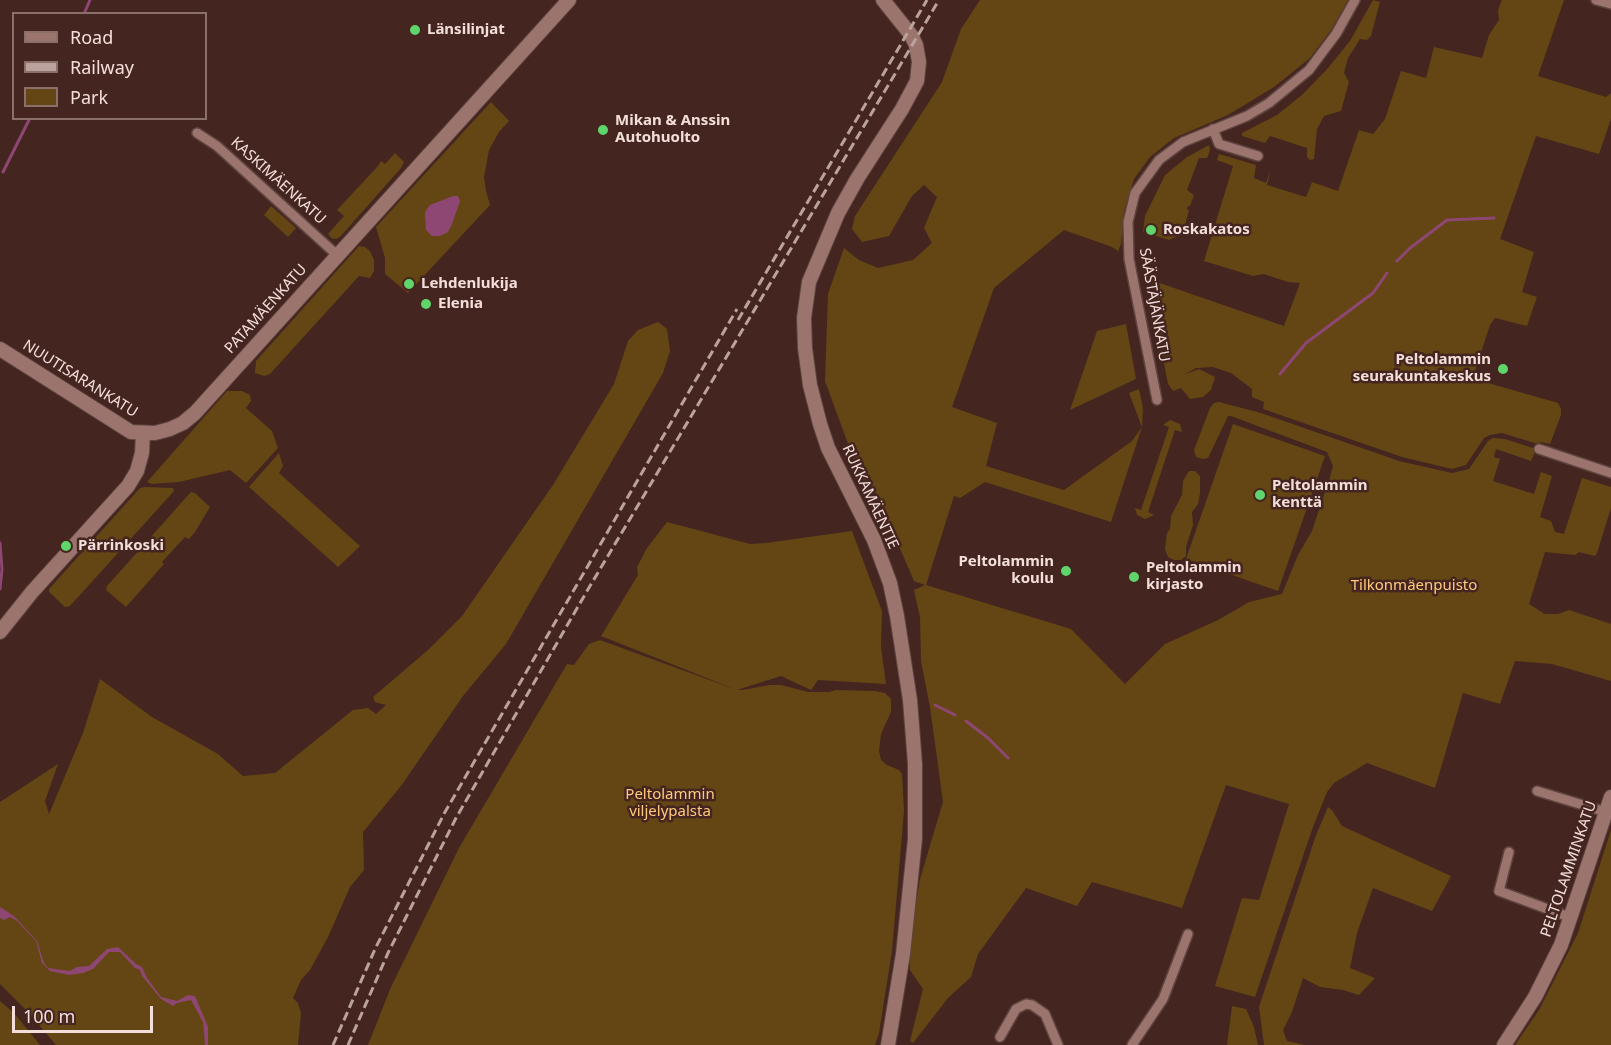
<!DOCTYPE html>
<meta charset="utf-8">
<style>
body{margin:0}
#map{position:relative;width:1611px;height:1045px;overflow:hidden;background:#442520;font-family:"Noto Sans",sans-serif}
canvas{display:block}
.legend{position:absolute;left:12px;top:12px;width:195px;height:108px;box-sizing:border-box;background:#442520;border:2px solid #8a6f6a;margin:0;padding:8px 10px;list-style:none;font-size:18px;color:#f4deda}
.legend li{display:flex;align-items:center;gap:12px;height:30px}
.legend b{width:30px;border:2px solid #8a6f6a}
.scale{position:absolute;left:12px;top:1006px;width:141px;height:27px;box-sizing:border-box;border:3px solid #f4deda;border-top:0;padding-left:8px;font-size:18px;line-height:21px;white-space:nowrap;color:#f4deda;-webkit-text-stroke:4px #442520;paint-order:stroke}
</style>
<div id="map">
<canvas width="1611" height="1045"></canvas>
<ul class="legend">
<li><b style="height:8px;background:#9a746d"></b>Road</li>
<li><b style="height:8px;background:#bba29d"></b>Railway</li>
<li><b style="height:16px;background:#644614"></b>Park</li>
</ul>
<div class="scale">100 m</div>
</div>
<script>
const context = document.querySelector('canvas').getContext('2d');
context.lineJoin = 'round';
function paint(path, color) { context.fillStyle = color; context.fill(path, 'evenodd'); }
const toPath = rows => new Path2D(rows.map(r => 'M' + r).join(''));
function trace(path, color, width, dash) { context.strokeStyle = color; context.lineWidth = width; context.lineCap = dash ? 'butt' : 'round'; context.setLineDash(dash || []); context.stroke(path); }
function label(font, color, halo, rows, align = 'center') {
  context.font = font + ' "Noto Sans",sans-serif'; context.lineWidth = 5; context.setLineDash([]); context.textBaseline = 'middle'; context.strokeStyle = halo; context.fillStyle = color; for (const [text, x, y, turn = 0] of rows) {
    context.save(); context.translate(x, y); context.rotate((+turn || 0) * Math.PI / 180); context.textAlign = isNaN(turn) ? turn : align; if (halo) context.strokeText(text, 0, 0); context.fillText(text, 0, 0); context.restore();
  }
}
paint(toPath([
 [980,0,1348,0,1331,30,1309,59,1274,87,1228,115,1174,138,1150,157,1134,179,1124,211,1121,244,1118,251,1112,247,1064,230,994,288,952,407,997,423,986,466,1064,490,1132,441,1142,427,1129,393,1139,389,1143,408,1142,427,1111,522,985,482,960,498,954,496,926,585,1071,629,1125,684,1165,644,1218,620,1249,602,1282,594,1298,555,1312,531,1330,477,1333,466,1327,452,1231,416,1228,416,1208,458,1203,459,1196,457,1194,450,1210,408,1214,403,1219,402,1261,413,1399,461,1452,473,1469,469,1488,441,1493,438,1505,439,1536,449,1534,454,1531,461,1496,449,1494,457,1500,459,1493,481,1534,494,1541,472,1552,476,1540,517,1551,521,1555,532,1564,534,1582,478,1611,487,1611,508,1597,553,1595,556,1579,552,1575,555,1545,552,1529,604,1545,614,1558,614,1569,610,1611,624,1611,681,1552,664,1515,661,1500,704,1463,693,1435,788,1367,763,1334,783,1327,792,1313,827,1255,997,1215,986,1242,898,1259,900,1289,804,1226,785,1182,908,1092,882,1077,906,1026,888,978,954,971,977,948,998,913,1043,910,1041,923,989,910,970,909,946,920,879,943,802,930,707,921,661,920,617,914,590,925,585,914,581,876,493,861,479,825,381,828,294,844,248,859,260,878,268,913,260,932,243,924,228,937,197,924,185,912,196,889,236,862,242,852,229,855,216,942,82,961,29],
 [1373,0,1380,2,1371,36,1367,40,1360,39,1348,58,1344,73,1349,82,1341,111,1324,116,1317,129,1314,159,1310,160,1307,157,1307,148,1270,136,1265,143,1242,136,1242,133,1277,115,1303,94,1328,68,1350,41],
 [1502,0,1564,0,1538,76,1606,97,1611,93,1611,119,1599,154,1536,136,1500,239,1534,252,1522,292,1537,297,1527,326,1495,318,1490,325,1474,374,1489,379,1488,383,1558,403,1561,409,1561,415,1550,444,1541,442,1538,444,1502,433,1490,435,1484,438,1466,465,1452,469,1402,457,1263,409,1264,402,1252,397,1252,389,1231,373,1213,367,1196,368,1183,375,1199,369,1215,377,1211,390,1203,397,1190,399,1181,388,1173,391,1168,384,1148,279,1284,326,1300,283,1288,282,1264,274,1253,276,1204,261,1233,166,1217,160,1219,154,1256,165,1254,178,1266,183,1271,169,1267,185,1306,197,1312,182,1338,191,1359,130,1373,134,1385,119,1401,71,1426,78,1434,47,1482,58,1489,35,1499,20,1498,10],
 [491,102,509,121,499,132,489,150,484,177,486,191,490,205,408,293,385,274,385,258,376,227],
 [1209,145,1210,150,1208,156,1207,158,1199,158,1187,190,1194,195,1190,206,1188,206,1187,210,1189,210,1183,233,1169,240,1153,235,1148,240,1158,229,1153,224,1143,232,1145,216,1165,175,1187,157],
 [395,153,404,162,401,168,340,237,336,239,331,238,328,234,344,216,337,210,378,166,381,161,385,164],
 [271,206,296,228,288,237,264,215],
 [359,246,365,247,370,251,374,260,374,271,370,278,359,276,270,374,264,376,255,373,256,361],
 [658,322,667,329,670,351,663,373,506,644,463,696,401,786,363,832,364,870,350,887,328,937,310,970,301,980,293,998,298,1003,301,1013,298,1045,56,1045,29,1013,0,984,0,802,58,764,45,801,49,814,83,733,100,679,152,717,218,754,243,776,275,773,353,710,368,708,376,714,386,705,375,702,373,697,428,650,462,616,553,485,614,384,628,341,638,330],
 [1126,324,1136,379,1070,410,1097,331],
 [227,391,242,391,250,395,251,401,246,408,272,431,278,448,246,483,230,470,179,482,152,484,147,482],
 [1170,420,1180,424,1182,432,1175,430,1148,512,1154,515,1145,519,1137,515,1135,508,1141,510,1169,427,1163,425],
 [1233,424,1325,456,1278,591,1186,559],
 [279,453,283,466,279,473,360,546,338,567,249,487],
 [1189,471,1195,471,1200,476,1200,493,1198,504,1192,512,1193,525,1186,547,1186,556,1181,560,1174,560,1168,557,1165,549,1167,533,1170,529,1171,516,1182,495,1183,481],
 [145,487,173,488,174,491,70,606,65,607,49,592,49,589,140,488],
 [191,492,195,493,210,507,195,532,189,539,185,537,162,562,164,564,126,607,106,590,107,586],
 [667,522,750,544,766,543,852,531,882,611,881,647,886,684,818,680,811,690,781,676,737,690,743,690,769,685,781,685,808,692,829,692,836,690,875,691,885,693,891,699,891,712,881,734,879,751,881,760,887,765,899,770,902,774,904,811,892,951,879,1033,875,1045,368,1045,391,987,459,848,567,664,574,665,589,644,600,640,737,690,601,636,638,575,637,567,647,548],
 [1328,807,1332,810,1342,826,1451,876,1432,911,1373,888,1357,933,1350,968,1375,978,1359,995,1343,990,1320,987,1303,978,1292,1012,1283,1030,1287,1041,1305,1045,1264,1045,1259,1007,1316,835],
 [1611,830,1611,1045,1515,1045,1539,1010,1578,933],
 [0,1001,14,1013,40,1045,0,1045],
 [1232,1006,1246,1009,1254,1027,1258,1045,1227,1045]
]), '#644614');
paint(toPath([
 [453,196,458,196,460,201,452,224,448,232,440,236,432,236,426,230,425,212,430,205],
 [0,907,14,916,37,941,44,963,48,968,70,971,77,967,89,966,107,949,118,947,136,964,142,967,147,978,161,997,177,1001,188,995,195,996,208,1027,208,1045,205,1045,203,1022,191,1000,177,1003,173,1006,161,999,142,976,140,970,135,968,120,952,109,952,93,969,83,973,69,975,50,971,42,963,36,941,17,921,10,917,4,920,0,918]
]), '#8d4772');
trace(toPath([
 [84,14,90,0],
 [3,172,30,118],
 [1397,261,1410,248,1447,220,1494,218],
 [1280,374,1306,343,1373,293,1387,273],
 [0,543,2,569,0,589],
 [935,705,955,715],
 [966,721,988,738,1008,758]
]), '#8d4772', 3);
const street = toPath([
 [1596,0,1611,4],
 [1213,129,1219,144,1258,156],
 [197,133,217,146,337,255],
 [1157,400,1129,259,1128,222,1135,193,1159,160,1183,142,1247,116,1269,103,1309,70,1336,34,1355,0],
 [1539,449,1611,473],
 [1537,791,1606,812],
 [1509,852,1499,891,1572,918],
 [1000,1037,1016,1009,1026,1004,1032,1005,1045,1014,1058,1045],
 [1132,1045,1163,999,1188,934]
]);
const secondary = toPath([
 [883,0,911,35,916,45,919,62,917,81,902,109,857,179,838,213,809,282,804,318,805,348,810,385,820,424,828,448,874,540,890,583,897,616,910,700,915,764,915,839,903,954,888,1045],
 [0,349,131,432,155,433,170,429,183,423,195,413,569,0],
 [0,632,32,592,128,486,137,471,142,453,143,433],
 [1504,1045,1535,997,1561,945,1611,797]
]);
trace(street, '#5e433f', 12);
trace(secondary, '#5e433f', 16);
trace(street, '#9a746d', 9);
trace(secondary, '#9a746d', 14);
trace(toPath([
 [738,320,927,0],
 [333,1045,376,947,445,812,737,309],
 [348,1045,388,953,456,818,587,591,939,0]
]), '#bba29d', 3, [9, 4.5]);
for (const [x, y, r, color] of [
 [415,30,6,"#60d56b"],
 [603,130,6,"#60d56b"],
 [1151,230,6,"#60d56b"],
 [409,284,6,"#60d56b"],
 [426,304,6,"#60d56b"],
 [1503,369,6,"#60d56b"],
 [1260,495,6,"#60d56b"],
 [66,546,6,"#60d56b"],
 [1066,571,6,"#60d56b"],
 [1134,577,6,"#60d56b"]
]) { const dot = new Path2D(); dot.arc(x, y, r, 0, 2 * Math.PI); context.fillStyle = color; context.fill(dot); trace(dot, '#442520', 2); }
label('bold 15px', '#f4deda', '#442520', [
 ["Länsilinjat",427,30],
 ["Mikan & Anssin",615,121],
 ["Autohuolto",615,138],
 ["Roskakatos",1163,230],
 ["Lehdenlukija",421,284],
 ["Elenia",438,304],
 ["Peltolammin",1491,360,"right"],
 ["seurakuntakeskus",1491,377,"right"],
 ["Peltolammin",1272,486],
 ["kenttä",1272,503],
 ["Pärrinkoski",78,546],
 ["Peltolammin",1054,562,"right"],
 ["koulu",1054,579,"right"],
 ["Peltolammin",1146,568],
 ["kirjasto",1146,585]
], 'left');
label('15px', '#f4deda', '#442520', [
 ["KASKIMÄENKATU",278,181,42],
 ["SÄÄSTÄJÄNKATU",1154,305,80],
 ["PATAMÄENKATU",266,309,-48],
 ["NUUTISARANKATU",80,379,32],
 ["RUKKAMÄENTIE",870,497,65],
 ["PELTOLAMMINKATU",1569,869,-71]
]);
label('15px', '#ffca7d', '#442520', [
 ["Tilkonmäenpuisto",1414,586],
 ["Peltolammin",670,795],
 ["viljelypalsta",670,812]
]);
</script>
